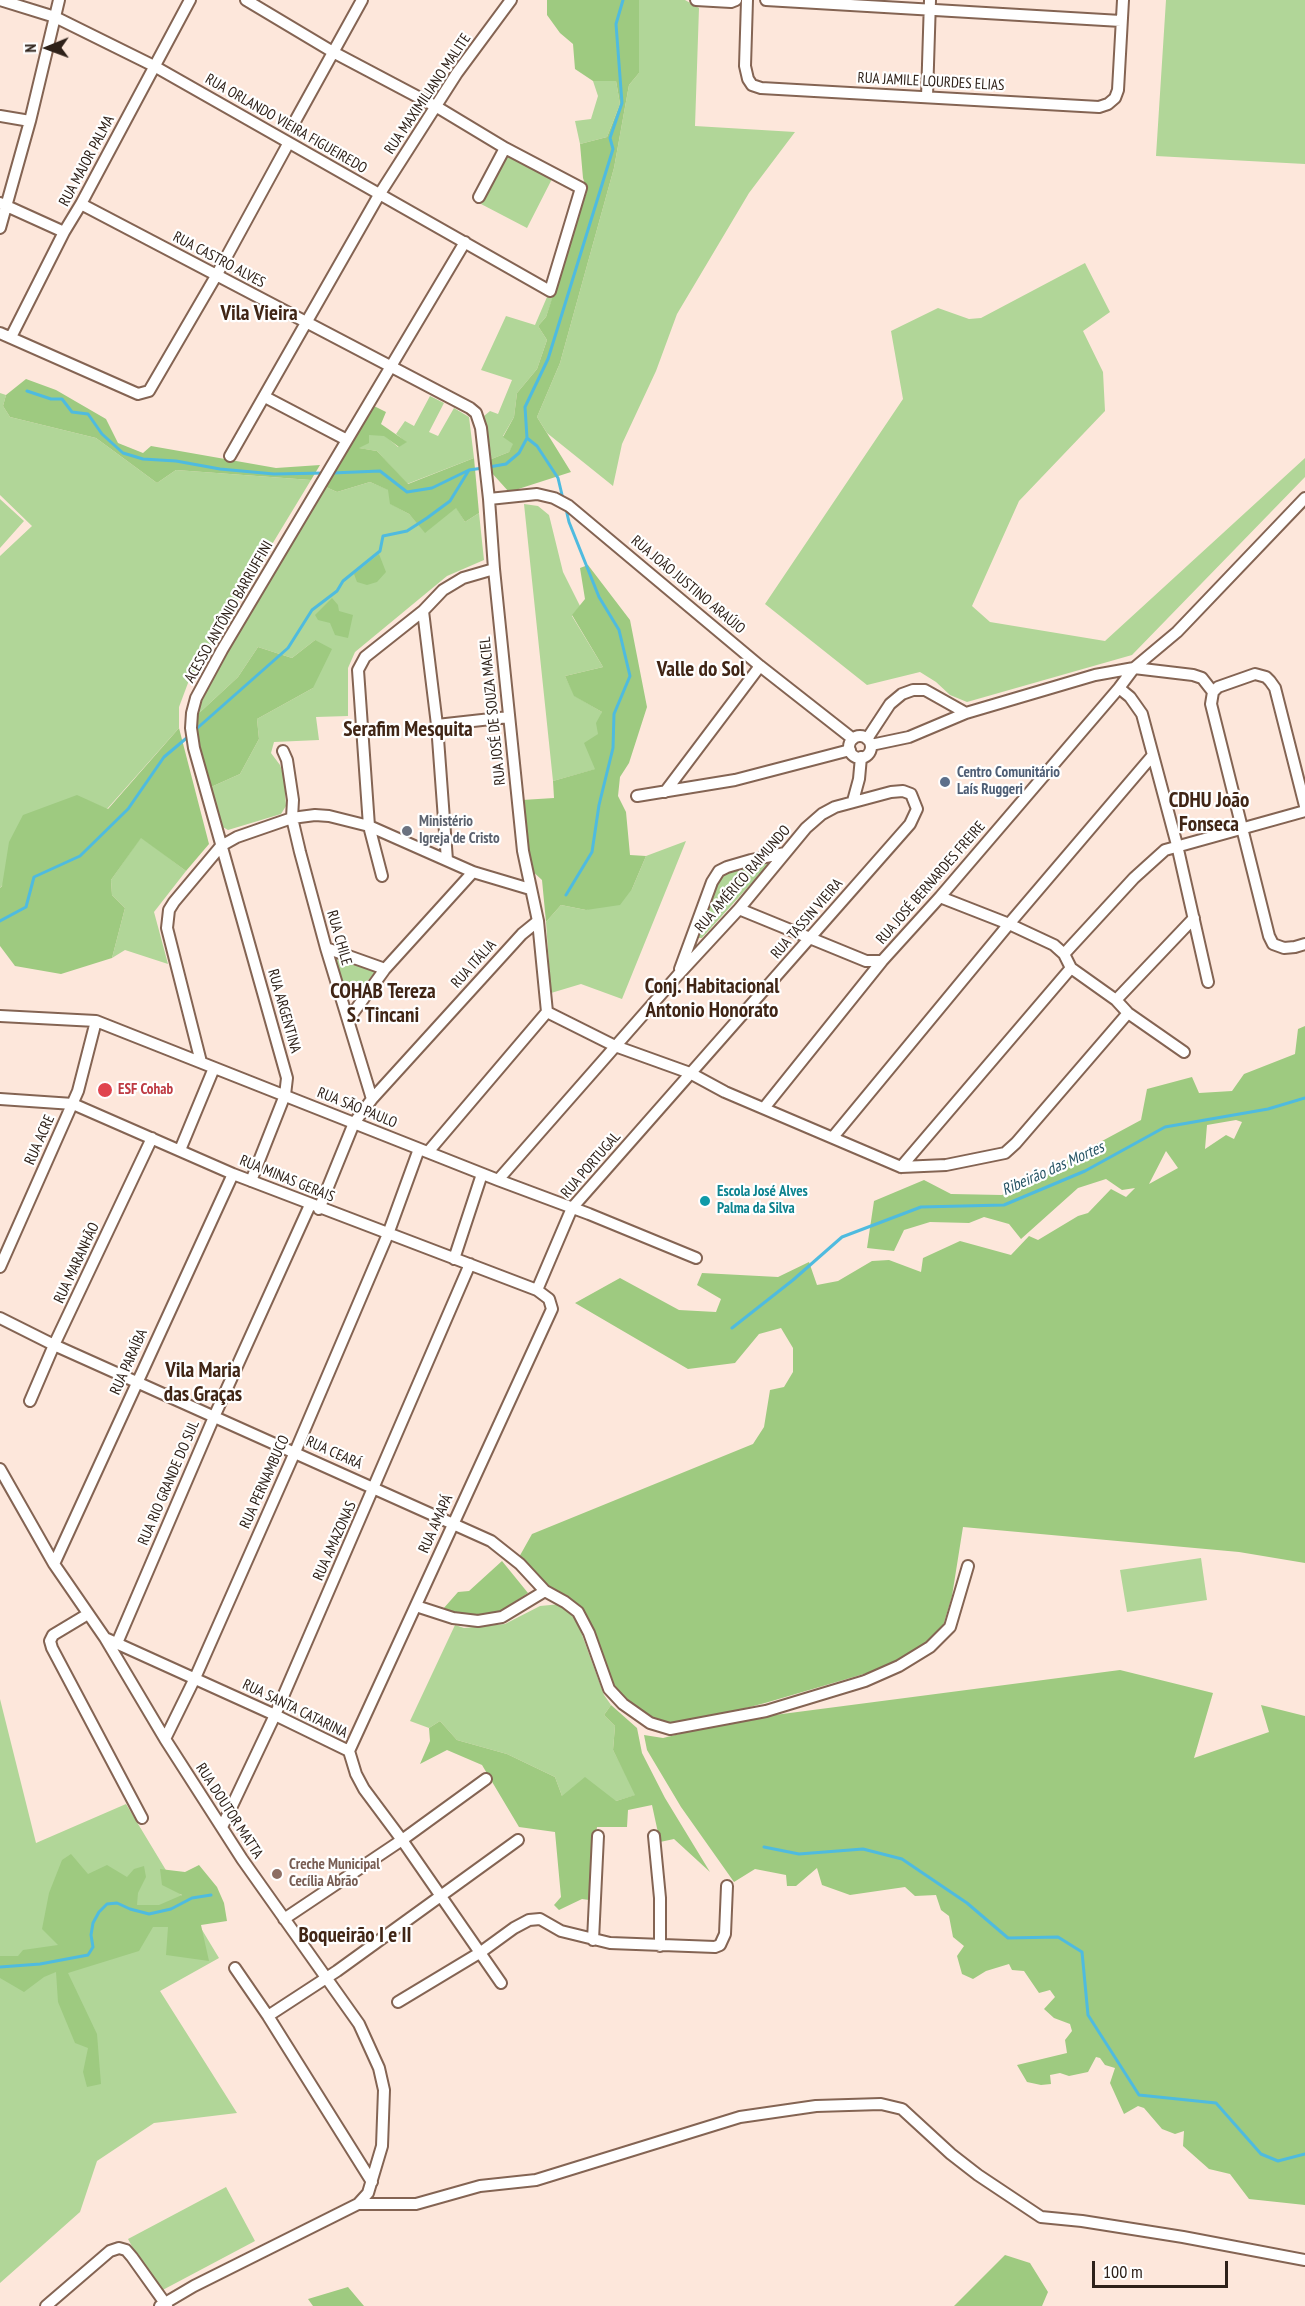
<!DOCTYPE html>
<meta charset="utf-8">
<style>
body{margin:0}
#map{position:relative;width:1305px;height:2306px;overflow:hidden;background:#fde7db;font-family:"PT Sans Narrow",sans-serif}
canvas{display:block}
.north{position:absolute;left:18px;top:18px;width:60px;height:60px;-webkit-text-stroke:4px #fff;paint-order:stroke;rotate:269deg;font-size:16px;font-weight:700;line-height:24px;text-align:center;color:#2e2119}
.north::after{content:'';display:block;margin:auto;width:21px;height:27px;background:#2e2119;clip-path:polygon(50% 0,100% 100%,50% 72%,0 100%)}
.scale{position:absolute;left:1092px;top:2261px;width:136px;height:27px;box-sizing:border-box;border:3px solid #2e2119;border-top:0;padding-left:8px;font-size:18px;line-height:21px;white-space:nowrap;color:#2e2119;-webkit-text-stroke:4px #fff;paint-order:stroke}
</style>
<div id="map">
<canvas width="1305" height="2306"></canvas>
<div class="north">N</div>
<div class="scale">100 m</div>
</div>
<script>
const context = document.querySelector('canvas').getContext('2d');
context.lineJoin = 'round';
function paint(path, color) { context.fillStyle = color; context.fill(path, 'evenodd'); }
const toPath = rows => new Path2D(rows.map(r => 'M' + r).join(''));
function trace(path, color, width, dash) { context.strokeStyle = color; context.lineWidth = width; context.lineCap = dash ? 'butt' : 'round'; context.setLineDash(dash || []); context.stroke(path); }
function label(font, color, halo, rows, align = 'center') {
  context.font = font + ' "PT Sans Narrow",sans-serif'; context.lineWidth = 4.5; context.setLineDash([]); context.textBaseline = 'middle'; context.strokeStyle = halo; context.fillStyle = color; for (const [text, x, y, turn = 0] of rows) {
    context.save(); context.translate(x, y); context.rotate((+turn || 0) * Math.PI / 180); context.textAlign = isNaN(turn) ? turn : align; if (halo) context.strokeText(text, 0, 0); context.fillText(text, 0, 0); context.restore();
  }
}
paint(toPath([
 [639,0,685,0,699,8,695,126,795,132,749,193,677,314,656,371,622,444,613,486,547,433,537,417,560,363,614,168,629,85,639,73],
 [1166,0,1305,0,1305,164,1156,156],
 [593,81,616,81,620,104,607,137,580,144,575,121,591,119,598,96],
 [508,154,553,177,527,228,481,204],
 [1085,263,1110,312,1083,331,1103,372,1105,411,1019,501,972,606,990,622,1105,641,1305,458,1305,477,1132,655,967,702,950,695,936,682,920,672,867,685,765,604,903,399,891,331,938,308,969,319,981,318],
 [547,297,553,297,546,317,538,326,547,340,537,369,517,393,514,417,503,436,514,444,509,452,489,460,484,416,490,411,498,414,512,380,481,370,506,316,535,325],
 [0,393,6,395,3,406,10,417,96,438,157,483,176,470,311,480,188,683,179,707,179,728,107,809,77,796,0,888,0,556,32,526,0,495],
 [430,396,444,403,429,432,438,436,454,408,469,417,474,458,407,484,377,451,358,448,368,435,384,435,398,447,406,442,396,434,405,421,414,426],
 [370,482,389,490,391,504,409,514,425,532,456,507,465,522,479,513,484,560,447,576,355,652,348,668,348,716,316,717,319,740,274,742,271,753,280,765,284,777,286,806,281,814,228,830,221,826,211,787,240,774,259,739,257,719,313,688,315,640,292,658,258,647,238,677,197,715,201,694,326,487,337,492],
 [0,499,24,521,0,548],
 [524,504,538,506,549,515,563,572,580,606,572,616,603,667,565,676,575,696,602,712,598,734,596,769,553,781],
 [141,837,186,871,154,912,168,964,125,950,112,958,125,908,112,895,111,880],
 [686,841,622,999,581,984,551,993,546,922,561,905,586,910,632,889,646,856],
 [764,861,768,862,768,865,702,938,695,938,717,878,723,872],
 [331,956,376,971,352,999,344,997],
 [1201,1558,1207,1600,1127,1612,1120,1570],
 [561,1604,577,1621,604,1695,611,1705,604,1715,615,1726,613,1750,636,1795,616,1801,562,1796,555,1777,507,1754,457,1740,440,1721,429,1728,410,1721,455,1625,464,1628,505,1624,540,1606],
 [0,1699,36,1843,126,1804,219,1958,160,1991,237,2113,154,2123,97,2161,80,2212,0,2283],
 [226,2187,255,2241,157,2293,128,2239]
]), '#b1d698');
paint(toPath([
 [547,0,639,0,639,73,629,85,614,168,560,363,537,417,571,472,509,492,491,472,489,460,509,452,513,444,503,437,514,417,517,393,537,369,547,340,538,326,546,317,587,191,583,178,580,144,607,137,620,104,616,81,593,81,575,69,573,44,560,33,547,15],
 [26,379,56,390,106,419,118,443,143,453,151,446,276,468,320,465,311,480,176,470,157,483,96,438,10,417,3,406,6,395],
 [374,406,386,412,381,424,407,442,399,447,384,436,369,435,369,443,359,448,377,451,408,484,474,458,479,513,465,522,456,508,425,533,409,514,390,504,388,490,370,482,337,492,326,487],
 [379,554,386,572,377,582,367,585,357,582,354,574],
 [588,565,630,620,647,707,629,763,620,777,618,796,626,812,630,855,646,856,632,889,620,905,586,910,561,905,546,922,542,880,529,868,522,800,554,798,553,781,595,769,584,743,598,734,596,723,602,712,574,696,565,676,603,667,572,615,585,599,580,568],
 [332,598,338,605,339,611,353,615,348,638,335,635,330,623,318,620,315,615],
 [315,640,332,649,313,688,257,719,259,739,240,774,211,787,197,735,197,715,238,677,258,647,292,658],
 [179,728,209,844,186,871,141,838,111,880,112,895,125,908,112,958,61,974,15,966,0,946,0,888,2,886,9,842,23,815,77,795,108,809],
 [1305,1026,1305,1563,1239,1552,963,1527,952,1596,943,1626,916,1651,874,1671,765,1703,681,1725,666,1724,650,1719,612,1691,585,1616,566,1595,540,1583,518,1559,532,1534,753,1444,764,1427,770,1390,784,1387,793,1372,793,1348,781,1328,759,1334,735,1363,688,1369,575,1303,620,1278,679,1310,716,1312,721,1299,697,1285,702,1273,778,1277,809,1262,817,1285,838,1281,872,1261,889,1260,921,1272,923,1258,960,1241,1011,1255,1029,1236,1038,1240,1078,1216,1088,1213,1111,1189,1126,1197,1135,1188,1122,1190,1106,1179,1078,1188,1021,1239,1009,1224,984,1217,969,1223,930,1222,904,1230,894,1251,867,1248,874,1201,924,1180,951,1194,1002,1195,1141,1120,1147,1089,1192,1077,1199,1093,1232,1091,1244,1074,1295,1054,1298,1029],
 [1236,1120,1242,1122,1234,1139,1226,1135,1205,1149,1207,1125],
 [1166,1151,1178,1168,1149,1184],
 [502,1561,528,1593,498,1613,465,1616,443,1609,458,1592,469,1591],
 [1120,1670,1213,1693,1194,1758,1269,1732,1261,1705,1305,1716,1305,2205,1249,2199,1230,2174,1209,2169,1183,2146,1184,2131,1175,2134,1162,2129,1144,2108,1138,2106,1124,2114,1110,2083,1115,2068,1105,2065,1100,2058,1096,2057,1088,2072,1069,2076,1060,2073,1050,2075,1051,2084,1041,2085,1027,2082,1017,2065,1067,2053,1065,2040,1072,2031,1070,2024,1054,2018,1044,2009,1055,1997,1050,1990,1039,1993,1024,1971,1012,1970,1009,1964,986,1971,973,1979,962,1974,957,1956,964,1946,953,1937,949,1916,941,1910,936,1895,915,1896,905,1887,850,1895,822,1885,817,1868,796,1886,787,1886,786,1875,755,1869,734,1882,681,1807,647,1750,644,1735,663,1738,736,1720],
 [611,1705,637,1728,642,1753,665,1798,710,1872,674,1839,660,1842,652,1805,628,1810,627,1827,597,1827,589,1900,582,1899,559,1910,554,1905,561,1897,555,1832,519,1827,482,1765,447,1750,420,1764,430,1741,429,1728,440,1721,457,1740,507,1754,555,1777,562,1796,585,1777,616,1801,635,1795,613,1750,615,1726,604,1715],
 [71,1854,88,1874,107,1865,127,1877,134,1869,144,1866,146,1877,138,1893,137,1905,159,1905,182,1895,162,1885,160,1869,185,1872,199,1865,217,1887,224,1903,227,1921,201,1925,209,1961,166,1955,168,1927,153,1927,139,1951,68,1973,97,2034,101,2084,87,2087,83,2072,88,2048,75,2043,58,2002,56,1972,44,1977,24,1992,0,1978,0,1956,18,1956,23,1950,58,1945,42,1929,49,1893,62,1860],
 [1005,2255,1030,2263,1048,2292,1042,2306,954,2306],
 [348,2287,364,2306,313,2306,308,2299]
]), '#9eca80');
trace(toPath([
 [27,391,51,399,62,399,72,412,88,414,102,434,123,453,143,459,176,461,220,469,274,474,325,473],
 [527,438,537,446,558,478,563,499],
 [489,467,506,464,519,453,527,438,525,407,548,359,613,149,610,138,622,103,616,24,623,0],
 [332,473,380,471,407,492,432,488,469,470],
 [566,509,569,522,599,597,619,630,630,676,614,714,613,748,599,805,592,852,566,895],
 [194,731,288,648,312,610,337,591,343,581,380,551,383,536,407,531,427,518,450,501,469,470,483,468],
 [0,921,26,907,34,877,80,856,128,809,164,757,189,736],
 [732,1328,793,1280,842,1237,921,1207,1004,1205,1085,1171,1165,1127,1268,1109,1305,1098],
 [764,1847,799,1854,863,1849,902,1859,967,1903,1008,1938,1058,1937,1082,1952,1088,2015,1139,2095,1216,2103,1261,2154,1278,2161,1305,2154],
 [0,1967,40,1964,88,1955,93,1947,91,1935,93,1923,99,1912,107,1904,117,1903,130,1909,149,1914,171,1909,192,1898,211,1895]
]), '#4fbbdf', 3);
const minor = toPath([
 [0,0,55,17,154,66,550,291,581,188,505,148,437,107,333,52,246,0],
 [696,0,731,2,736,0],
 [747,0,745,66,748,79,752,85,761,88,1099,107,1108,104,1115,98,1118,90,1123,0],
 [766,0,1121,21],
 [927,97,930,0],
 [0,116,30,121],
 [294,123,362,0],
 [479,197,505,148],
 [0,203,64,232],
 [81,204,470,408,476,413,481,428,489,499,494,569,523,851,538,921,547,1012],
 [0,228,30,121,59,0],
 [0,333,138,394,149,391,216,276,288,144],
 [11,337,64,232,81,204,190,0],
 [265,397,347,440],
 [230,456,379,195,457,73,511,0],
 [489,499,537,494,554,498,569,506,760,666,853,739],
 [423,611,437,725,447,860],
 [1119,688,1130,697,1142,714,1177,845,1208,982],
 [437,725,509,717],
 '849 747a11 11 0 1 1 22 0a11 11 0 1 1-22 0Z',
 [867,739,890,704,902,694,913,690,925,690,966,713,1095,675,1134,668,1193,675,1202,678,1213,692],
 [871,745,909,737,966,713],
 [283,751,287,760,293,800,292,818,300,852,326,948,372,1099],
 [665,792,760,666],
 [637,796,735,780,850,750],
 [853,801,859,779,861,757],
 [1305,806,1275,688,1270,681,1266,677,1255,674,1218,687,1213,692,1211,704,1269,936,1273,944,1284,948,1295,947,1305,944],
 [382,876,369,826,358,670,365,657,423,611,443,590,463,578,494,569],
 [940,897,1009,924,1054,945,1064,954,1071,968,1116,1000,1128,1013,1184,1052],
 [739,909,866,961,882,961],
 [326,948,385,969],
 [1064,954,1134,878,1165,850,1305,811],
 [680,969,712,882,719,871,727,867,751,860,785,853],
 [1116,1000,1194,918],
 [547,1012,615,1046,690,1073,725,1092,901,1167,1071,968],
 [0,1016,96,1021,498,1180,589,1214,696,1258],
 [348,1020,385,969,473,872],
 [201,1062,167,928,169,910,174,902,221,846,237,837,292,818,315,815,329,816,369,826,473,872,530,889],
 [0,1099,73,1104,233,1174,537,1290,549,1299,552,1309,349,1751],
 [764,1108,882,961,940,897,1119,688,1134,668,1177,632,1305,498],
 [833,1137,1009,924,1153,755],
 [180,1150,214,1068],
 [428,1152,547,1012],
 [901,1167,946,1165,1005,1153,1016,1143,1128,1013],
 [498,1180,678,975,739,909,806,828,822,814,835,807,891,792,903,791,911,794,917,809,910,824,572,1208,537,1290],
 [251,1181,285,1095,287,1078,194,748,191,728,192,713,196,698,222,650,465,242],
 [319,1209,354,1123,372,1099,522,934,538,921],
 [454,1259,482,1174],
 [0,1267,78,1091,96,1021],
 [0,1318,54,1345,491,1541,520,1564,545,1591,565,1602,578,1612,589,1633,609,1689,623,1704,650,1723,670,1729,766,1711,865,1681,899,1666,930,1647,950,1627,968,1566],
 [30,1401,54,1345,152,1138],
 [0,1469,54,1564,105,1638,165,1739,242,1859,359,2024,379,2068,384,2090,382,2146,368,2193,358,2204,194,2286,160,2306],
 [54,1564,233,1174],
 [416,1606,453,1618,478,1621,502,1617,545,1591],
 [88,1614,53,1635,50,1641,52,1648,142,1818],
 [105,1638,275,1715,349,1751,356,1774,364,1789,402,1840,501,1983],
 [117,1643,214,1417,310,1205],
 [165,1739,195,1678,295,1452,388,1234,419,1149],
 [222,1827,275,1715,470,1264],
 [654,1836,660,1898,660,1946],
 [284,1919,402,1840,486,1779],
 [593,1940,598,1836],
 [235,1968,268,2016,372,2182],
 [398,2002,481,1952,514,1928,529,1920,540,1919,561,1931,610,1943,715,1947,720,1945,725,1934,727,1886],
 [268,2016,337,1971,518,1840],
 [358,2204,416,2204,480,2186,536,2180,740,2117,816,2106,881,2104,902,2109,951,2154,978,2175,1041,2217,1082,2221,1183,2237,1305,2260],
 [46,2306,110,2251,119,2248,126,2250,132,2257,167,2306]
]);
trace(minor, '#846453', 14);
trace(minor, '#fff', 10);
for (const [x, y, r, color] of [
 [945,782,6,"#5c6f8a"],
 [407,831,6,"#6b7280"],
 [105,1090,8,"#e0444e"],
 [705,1201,6,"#0f9aa8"],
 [277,1874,6,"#8d6e63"]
]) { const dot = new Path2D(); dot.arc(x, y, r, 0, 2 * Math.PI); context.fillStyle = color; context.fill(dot); trace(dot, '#fff', 2); }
label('15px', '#2e2119', '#fff', [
 ["RUA JAMILE LOURDES ELIAS",931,82,3],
 ["RUA MAXIMILIANO MALITE",428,94,-56],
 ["RUA ORLANDO VIEIRA FIGUEIREDO",286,124,30],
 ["RUA MAJOR PALMA",87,161,-62],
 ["RUA CASTRO ALVES",219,260,28],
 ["RUA JOÃO JUSTINO ARAÚJO",688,585,40],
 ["ACESSO ANTÔNIO BARRUFFINI",229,612,-60],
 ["RUA JOSÉ DE SOUZA MACIEL",493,711,-96],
 ["RUA AMÉRICO RAIMUNDO",743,879,-49],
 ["RUA JOSÉ BERNARDES FREIRE",931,883,-49],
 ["RUA TASSIN VIEIRA",807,919,-49],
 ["RUA CHILE",339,938,74],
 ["RUA ITÁLIA",474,964,-48],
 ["RUA ARGENTINA",284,1011,74],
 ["RUA SÃO PAULO",357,1108,22],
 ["RUA ACRE",40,1140,-66],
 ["RUA PORTUGAL",591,1165,-49],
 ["RUA MINAS GERAIS",287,1179,22],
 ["RUA MARANHÃO",77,1263,-65],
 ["RUA PARAÍBA",129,1362,-66],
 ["RUA CEARÁ",334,1453,24],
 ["RUA PERNAMBUCO",265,1482,-66],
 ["RUA RIO GRANDE DO SUL",169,1483,-67],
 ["RUA AMAPÁ",436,1524,-66],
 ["RUA AMAZONAS",335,1541,-66],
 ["RUA SANTA CATARINA",295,1709,26],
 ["RUA DOUTOR MATTA",229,1811,57]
]);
label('bold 15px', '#4e5e75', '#fff', [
 ["Centro Comunitário",957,773],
 ["Laís Ruggeri",957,790]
], 'left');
label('bold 15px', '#5b616d', '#fff', [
 ["Ministério",419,822],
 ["Igreja de Cristo",419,839]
], 'left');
label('bold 15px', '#be3a42', '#fff', [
 ["ESF Cohab",118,1090]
], 'left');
label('bold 15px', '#0d838f', '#fff', [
 ["Escola José Alves",717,1192],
 ["Palma da Silva",717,1209]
], 'left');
label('bold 15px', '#785e54', '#fff', [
 ["Creche Municipal",289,1865],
 ["Cecília Abrão",289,1882]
], 'left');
label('italic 16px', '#275565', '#fff', [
 ["Ribeirão das Mortes",1053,1169,-24]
]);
label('bold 21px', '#402515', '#fff', [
 ["Vila Vieira",259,314],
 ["Valle do Sol",701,670],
 ["Serafim Mesquita",408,730],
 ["CDHU João",1209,801],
 ["Fonseca",1209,825],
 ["Conj. Habitacional",712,987],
 ["Antonio Honorato",712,1011],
 ["COHAB Tereza",383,992],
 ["S. Tincani",383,1016],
 ["Vila Maria",203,1371],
 ["das Graças",203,1395],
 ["Boqueirão I e II",355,1936]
]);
</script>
